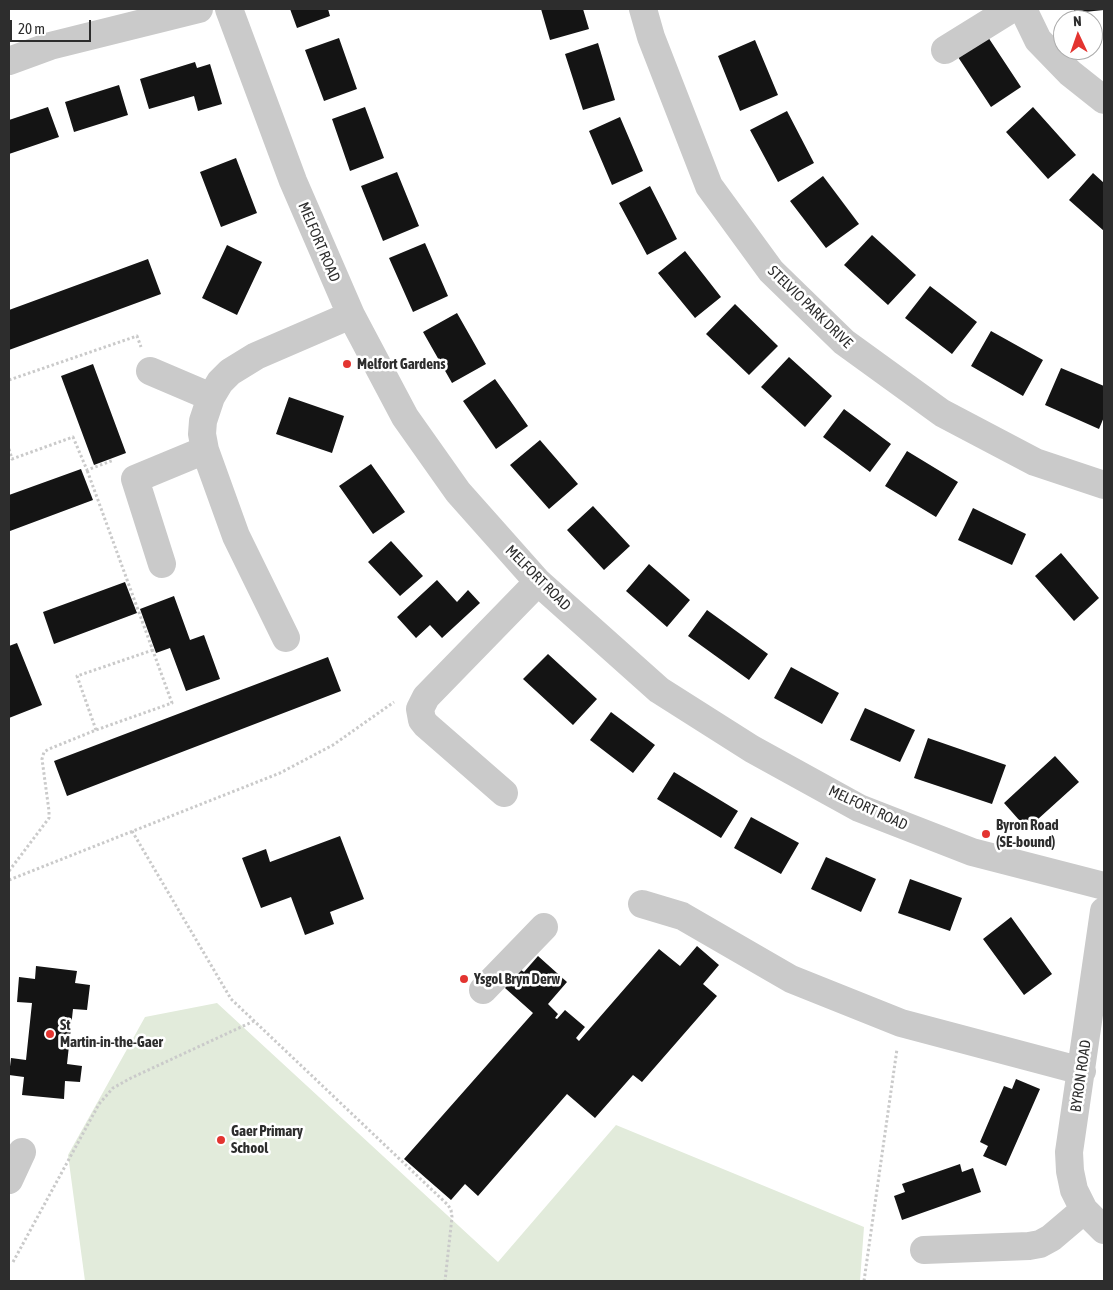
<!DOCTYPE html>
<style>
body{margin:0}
#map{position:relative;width:1113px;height:1290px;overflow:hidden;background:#fff;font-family:"Asap Condensed",sans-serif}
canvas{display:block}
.frame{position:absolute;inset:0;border:10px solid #2d2d2d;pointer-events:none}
.north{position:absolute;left:1053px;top:10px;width:50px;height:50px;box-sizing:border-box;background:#fff;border:1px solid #ababab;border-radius:50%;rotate:357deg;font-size:14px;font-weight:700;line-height:20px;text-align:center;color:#2d2d2d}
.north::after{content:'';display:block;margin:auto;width:18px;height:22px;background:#e33430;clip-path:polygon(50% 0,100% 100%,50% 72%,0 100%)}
.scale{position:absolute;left:10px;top:20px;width:81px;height:22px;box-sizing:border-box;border:2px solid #2d2d2d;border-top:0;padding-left:6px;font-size:15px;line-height:18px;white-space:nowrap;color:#2d2d2d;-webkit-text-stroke:4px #fff;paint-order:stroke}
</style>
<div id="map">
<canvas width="1113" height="1290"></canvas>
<div class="frame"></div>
<div class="north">N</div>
<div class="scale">20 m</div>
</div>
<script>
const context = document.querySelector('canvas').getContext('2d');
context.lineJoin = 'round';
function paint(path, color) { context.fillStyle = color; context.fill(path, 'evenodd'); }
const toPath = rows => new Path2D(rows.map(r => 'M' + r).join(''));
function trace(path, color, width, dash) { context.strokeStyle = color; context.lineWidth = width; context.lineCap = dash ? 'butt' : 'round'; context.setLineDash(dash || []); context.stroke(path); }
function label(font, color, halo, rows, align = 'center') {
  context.font = font + ' "Asap Condensed",sans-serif'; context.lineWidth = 5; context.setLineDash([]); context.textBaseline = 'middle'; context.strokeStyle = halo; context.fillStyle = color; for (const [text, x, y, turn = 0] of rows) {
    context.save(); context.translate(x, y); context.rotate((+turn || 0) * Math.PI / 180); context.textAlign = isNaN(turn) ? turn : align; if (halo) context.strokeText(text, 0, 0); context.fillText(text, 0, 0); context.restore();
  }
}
paint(toPath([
 [217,1003,498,1262,616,1125,864,1227,860,1281,85,1281,68,1155,145,1017]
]), '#e2ebdb');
paint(toPath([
 [290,9,328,9,330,16,297,28],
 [541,9,583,9,589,29,550,40],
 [1074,9,1104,9,1104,10,1074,13],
 [986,34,1021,87,991,107,956,54],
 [339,38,357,89,324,101,305,50],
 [755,40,778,95,740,111,718,56],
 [598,43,615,100,583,110,565,54],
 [195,62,197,68,210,64,222,104,198,111,194,96,149,109,140,79],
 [119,85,128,115,74,132,65,102],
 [48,107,59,137,9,154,9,120],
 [365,107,384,158,350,171,332,119],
 [1033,107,1076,155,1048,179,1006,132],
 [787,111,814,163,778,182,750,130],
 [620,117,643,171,612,185,589,131],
 [236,158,257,213,221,227,200,172],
 [397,172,419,226,383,241,361,186],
 [1093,173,1104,183,1104,231,1069,200],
 [823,176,859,224,826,248,790,201],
 [650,186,677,239,647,255,619,203],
 [872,235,916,275,888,305,844,265],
 [425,243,448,296,413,312,389,258],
 [227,245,262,262,237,315,202,298],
 [685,251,721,297,695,318,658,273],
 [148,259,161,294,9,350,9,310],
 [930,286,977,322,952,354,905,318],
 [735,304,778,346,749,375,706,334],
 [457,313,486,364,452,383,423,332],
 [991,331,1043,360,1023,396,971,366],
 [789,357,832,396,805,427,761,387],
 [93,364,126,453,94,465,61,376],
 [1061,368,1104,386,1104,417,1099,429,1045,405],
 [495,379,528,426,496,449,463,401],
 [289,397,344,416,332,453,276,434],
 [844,409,891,444,870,472,823,437],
 [540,440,578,484,549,509,510,465],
 [907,451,958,482,936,517,885,486],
 [371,464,405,512,373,534,339,486],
 [81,469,93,500,10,531,9,527,9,495],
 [593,506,630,546,604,570,567,530],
 [973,508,1026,534,1012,565,958,540],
 [391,541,423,576,400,596,368,562],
 [1061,553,1099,598,1074,621,1035,576],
 [649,564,690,600,667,627,626,591],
 [437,580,457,602,468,590,480,603,442,638,430,625,416,638,397,617],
 [125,582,137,613,54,644,43,612],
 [174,596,190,640,204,635,220,679,186,691,170,648,156,653,140,609],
 [707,610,768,654,749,680,688,636],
 [17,643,42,705,9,718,9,646],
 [548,654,597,699,573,725,523,679],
 [328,657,341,691,67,796,54,761],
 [791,667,839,693,822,724,774,698],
 [865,708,915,730,900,762,850,740],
 [611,712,655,745,633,773,590,740],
 [928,738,1006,765,992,804,914,778],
 [1055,756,1079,782,1027,829,1004,803],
 [674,772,738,811,721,838,657,799],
 [751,817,799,843,781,874,734,848],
 [340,836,364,899,330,912,334,924,305,935,291,897,261,908,242,858,266,849,270,862],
 [826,857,876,879,861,912,811,889],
 [910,879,962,898,950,931,898,913],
 [1011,917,1052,974,1024,995,983,939],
 [697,946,719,965,703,984,717,996,642,1082,633,1075,595,1118,567,1094,478,1196,465,1184,451,1200,404,1159,533,1013,505,988,521,970,524,972,538,956,567,982,548,1004,558,1014,555,1018,557,1019,565,1010,585,1027,576,1038,579,1041,659,949,680,966],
 [36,966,77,971,75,983,90,985,87,1010,73,1009,67,1064,82,1066,80,1082,65,1081,64,1099,22,1095,24,1077,9,1075,11,1058,26,1060,32,1003,17,1002,19,977,35,979],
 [1016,1079,1040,1089,1006,1166,983,1156,988,1146,980,1142,1004,1086,1012,1089],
 [960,1164,962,1172,973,1168,981,1192,902,1220,894,1196,905,1192,902,1184]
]), '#141414');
trace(toPath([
 [9,380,137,336,141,347],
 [9,449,12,459,73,437,87,470,114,460],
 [96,730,77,676,153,650],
 [132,831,231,999,448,1205,451,1210,452,1217,445,1281],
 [9,871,49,818,49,811,42,759,44,752,49,749,96,730,172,703,87,470],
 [9,880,280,773,333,745,394,702],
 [13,1262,99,1104,113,1088,131,1078,254,1021],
 [864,1281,897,1049]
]), '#cacaca', 3, [2.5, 2.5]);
trace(toPath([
 [229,9,293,181,351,315,405,417,458,492,538,582,659,690,752,749,859,808,972,852,1104,886],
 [643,9,651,37,709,186,771,271,844,342,942,413,1035,462,1104,485],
 [1023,9,1038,40,1070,73,1104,100],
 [945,50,1011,9],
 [9,61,50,46,199,9],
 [150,371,211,397],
 [162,564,135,479,205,450],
 [286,638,236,536,205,450,202,434,203,421,211,397,220,382,230,372,256,356,351,315],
 [504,793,426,725,422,720,420,709,426,697,538,582],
 [642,904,682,916,791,979,901,1023,1082,1071],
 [1104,911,1069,1152,1070,1171,1074,1190,1084,1210,1104,1230],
 [483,990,544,927],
 [9,1180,22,1152],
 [924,1250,1029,1246,1040,1244,1051,1238,1084,1210]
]), '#cacaca', 28);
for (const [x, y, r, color] of [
 [347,364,5,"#e33430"],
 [986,834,5,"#e33430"],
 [464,979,5,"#e33430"],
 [50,1034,5,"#e33430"],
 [221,1140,5,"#e33430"]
]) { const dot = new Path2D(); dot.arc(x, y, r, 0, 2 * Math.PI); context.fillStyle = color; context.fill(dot); trace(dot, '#fff', 2); }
label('15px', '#2d2d2d', '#fff', [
 ["MELFORT ROAD",319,242,67],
 ["STELVIO PARK DRIVE",810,307,44],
 ["MELFORT ROAD",538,578,45],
 ["MELFORT ROAD",868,808,25],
 ["BYRON ROAD",1081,1076,-82]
]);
label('bold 15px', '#2d2d2d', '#fff', [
 ["Melfort Gardens",357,364],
 ["Byron Road",996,825],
 ["(SE-bound)",996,842],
 ["Ysgol Bryn Derw",474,979],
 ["St",60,1025],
 ["Martin-in-the-Gaer",60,1042],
 ["Gaer Primary",231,1131],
 ["School",231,1148]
], 'left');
</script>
